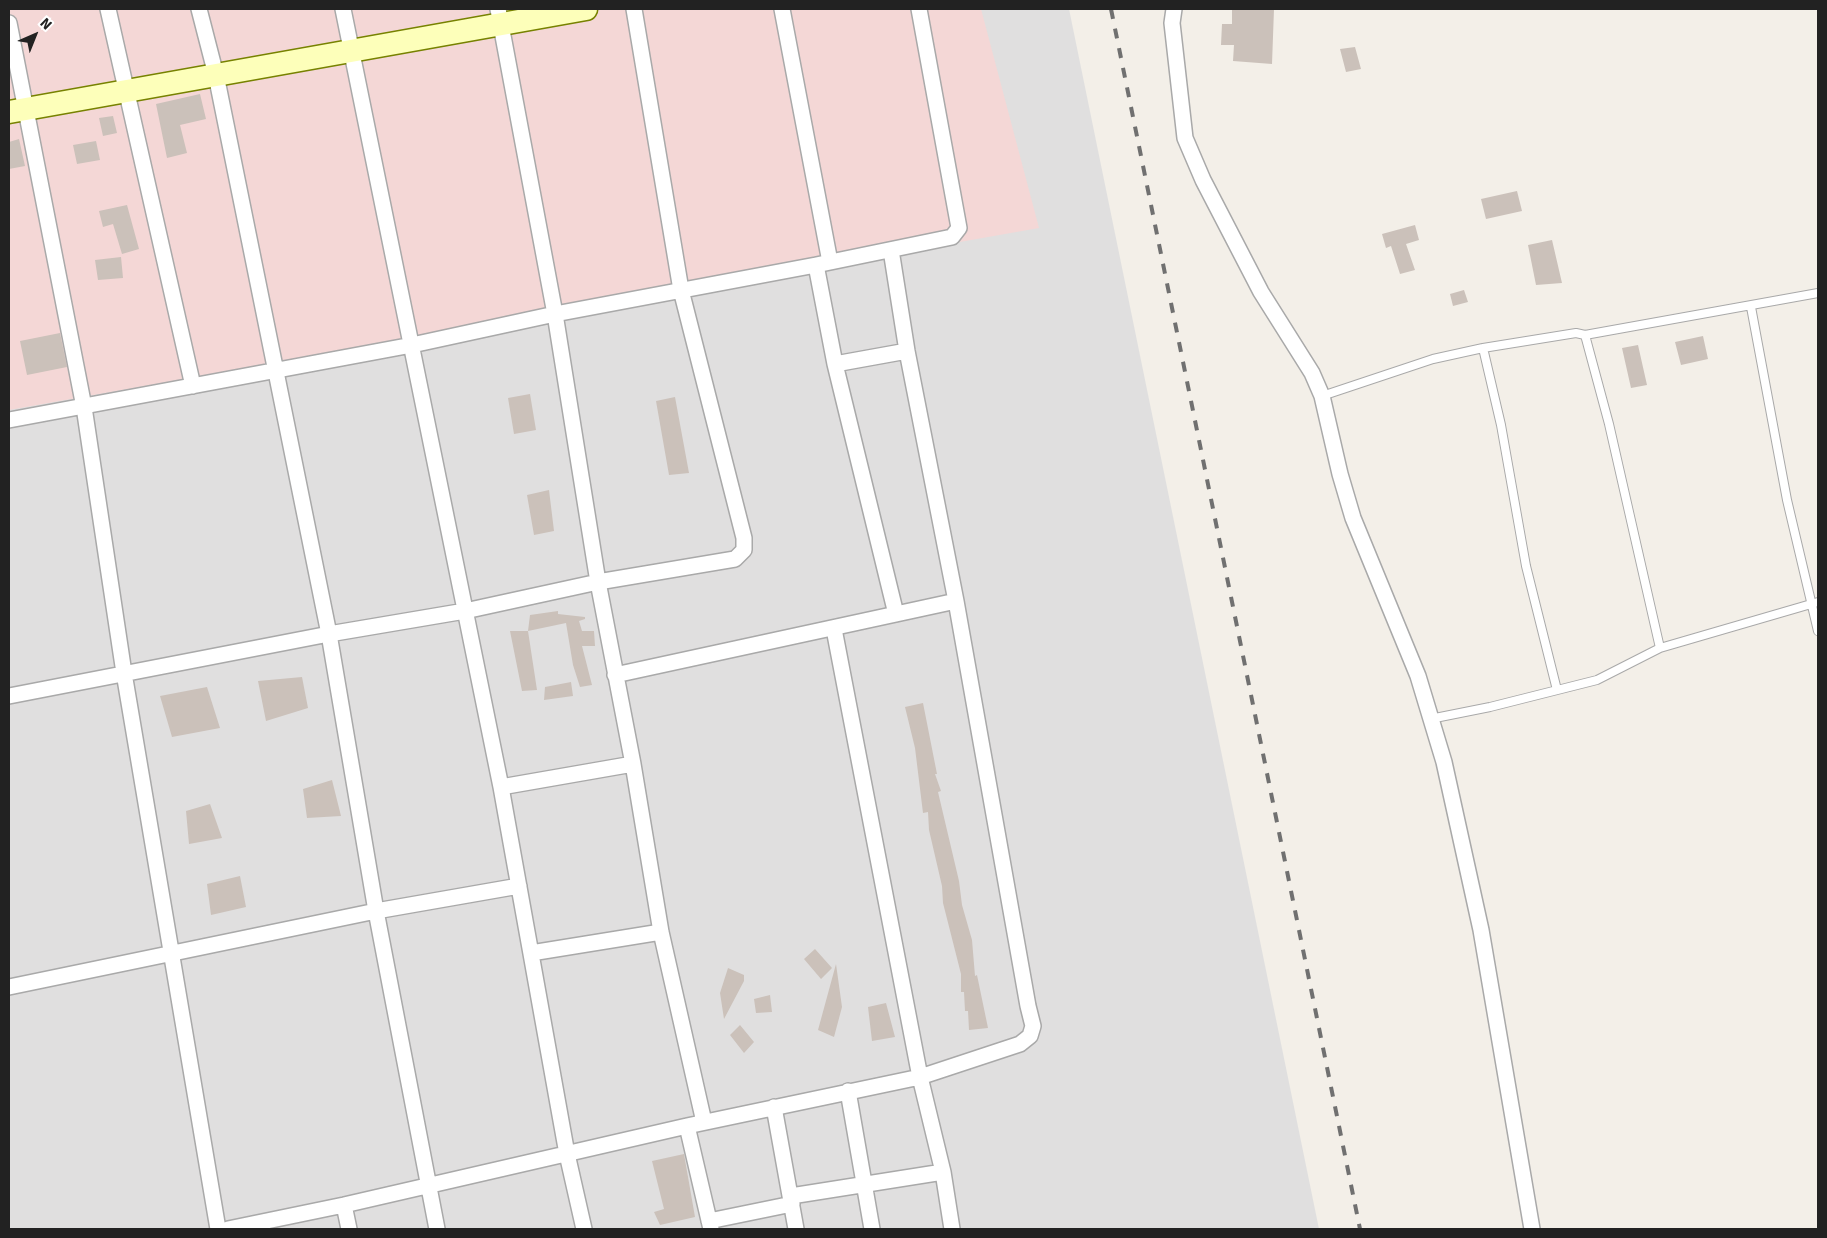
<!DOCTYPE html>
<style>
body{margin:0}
#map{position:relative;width:1827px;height:1238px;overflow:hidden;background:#f3efe8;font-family:Signika,sans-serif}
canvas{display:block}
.frame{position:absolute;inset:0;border:10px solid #222;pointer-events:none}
.north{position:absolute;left:10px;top:10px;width:50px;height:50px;-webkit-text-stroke:4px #fff;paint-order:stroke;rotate:44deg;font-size:14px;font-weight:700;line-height:20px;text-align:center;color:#222}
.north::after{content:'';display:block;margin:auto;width:18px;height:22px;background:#222;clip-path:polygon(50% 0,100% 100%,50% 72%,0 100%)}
</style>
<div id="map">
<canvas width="1827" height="1238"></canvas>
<div class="frame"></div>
<div class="north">N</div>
</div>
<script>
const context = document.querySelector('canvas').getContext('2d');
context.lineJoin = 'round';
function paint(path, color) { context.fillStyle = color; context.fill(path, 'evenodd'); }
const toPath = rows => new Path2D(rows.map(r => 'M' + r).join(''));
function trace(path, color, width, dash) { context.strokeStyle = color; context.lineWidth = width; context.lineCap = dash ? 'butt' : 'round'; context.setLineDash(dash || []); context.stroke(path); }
paint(toPath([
 [9,9,1069,9,1319,1229,9,1229]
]), '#e0dfdf');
paint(toPath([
 [9,9,981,9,1039,228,9,410]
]), '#f4d7d6');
paint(toPath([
 [1232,9,1274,9,1272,64,1233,61,1234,45,1221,45,1222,24,1232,24],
 [1355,47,1361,69,1346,72,1340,49],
 [200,94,206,119,180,125,187,153,167,158,156,104],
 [113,116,117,133,103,136,99,118],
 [19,139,25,166,9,169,9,142],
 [96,141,100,160,77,164,73,145],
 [1517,191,1522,211,1486,219,1481,199],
 [127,205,139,249,122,254,113,224,103,227,99,211],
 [1415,225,1419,240,1406,244,1415,270,1400,274,1391,246,1386,248,1382,234],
 [1552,240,1562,283,1536,285,1528,245],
 [121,257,123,278,98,280,95,260],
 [1464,290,1468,302,1453,306,1450,294],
 [60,333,67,367,27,375,20,341],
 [1703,336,1708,359,1681,365,1675,342],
 [1638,345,1647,385,1631,388,1622,348],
 [530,394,536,430,514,434,508,398],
 [675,397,689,473,669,475,656,401],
 [549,490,554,531,534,535,527,495],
 [558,611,558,614,585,617,585,619,579,621,582,631,594,631,595,646,582,646,592,685,580,687,573,665,566,623,528,631,530,615],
 [510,631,528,631,537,690,522,691],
 [302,677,308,708,266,721,258,681],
 [571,682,573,696,544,700,545,687],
 [207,687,220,728,172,737,160,696],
 [923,703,937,774,935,774,941,791,938,792,959,881,962,905,972,940,975,976,977,975,988,1028,969,1030,968,1011,965,1011,964,992,961,992,961,974,943,903,942,886,929,830,928,812,923,813,915,748,905,707],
 [332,780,341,816,307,818,303,789],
 [210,804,222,838,189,844,186,811],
 [240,876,246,907,211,915,207,884],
 [815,949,832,968,821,979,804,959],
 [836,964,842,1007,834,1037,818,1030],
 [728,968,744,975,744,981,724,1019,720,993],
 [770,995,772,1012,756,1013,754,999],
 [886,1003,895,1037,872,1041,868,1007],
 [740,1025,754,1042,744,1053,730,1035],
 [684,1154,695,1217,660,1225,654,1212,664,1209,652,1161]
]), '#cbc1ba');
const lane = toPath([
 [1751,307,1787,500,1818,631],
 [1483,348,1501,425,1526,566,1557,690],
 [1322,396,1433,359,1483,348,1576,333,1585,335,1818,293],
 [1660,648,1818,602],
 [1430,719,1490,707,1597,680,1660,648,1609,424,1585,335]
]);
const street = toPath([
 [108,9,193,386],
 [199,9,216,75,329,634,376,911,437,1229],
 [343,9,501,787,567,1154,584,1229],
 [498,9,555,314,598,582,633,764,661,932,704,1122],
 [782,9,830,262],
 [1174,9,1172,23,1185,138,1203,180,1261,292,1312,373,1322,396,1340,474,1353,518,1418,676,1444,762,1481,930,1532,1229],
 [9,23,84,407,124,673,218,1229],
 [816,265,835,364,896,614],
 [835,364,907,351],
 [9,420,412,345,555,314,816,265,952,237,959,228,919,9],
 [834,629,920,1077,943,1172,952,1229],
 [615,675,956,601],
 [9,696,329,634,465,611,598,582,735,559,744,550,744,538,681,290,634,9],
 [501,787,633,764],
 [531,953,661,932],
 [9,987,376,911,519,886],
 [848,1091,872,1229],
 [774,1107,796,1229],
 [687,1126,711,1229],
 [791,1196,943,1172],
 [344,1205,349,1229],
 [709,1221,792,1204],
 [228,1229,344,1205,687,1126,920,1077,1020,1044,1030,1036,1033,1026,1028,1006,956,601,907,351,891,250]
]);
const secondary = toPath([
 [9,112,586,9]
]);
trace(lane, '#a9a9a9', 10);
trace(street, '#a9a9a9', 18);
trace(secondary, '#778200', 25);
trace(lane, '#fff', 8);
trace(street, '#fff', 15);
trace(secondary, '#fdffba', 22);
trace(toPath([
 [1111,9,1360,1229]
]), '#707070', 4, [10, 10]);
</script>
